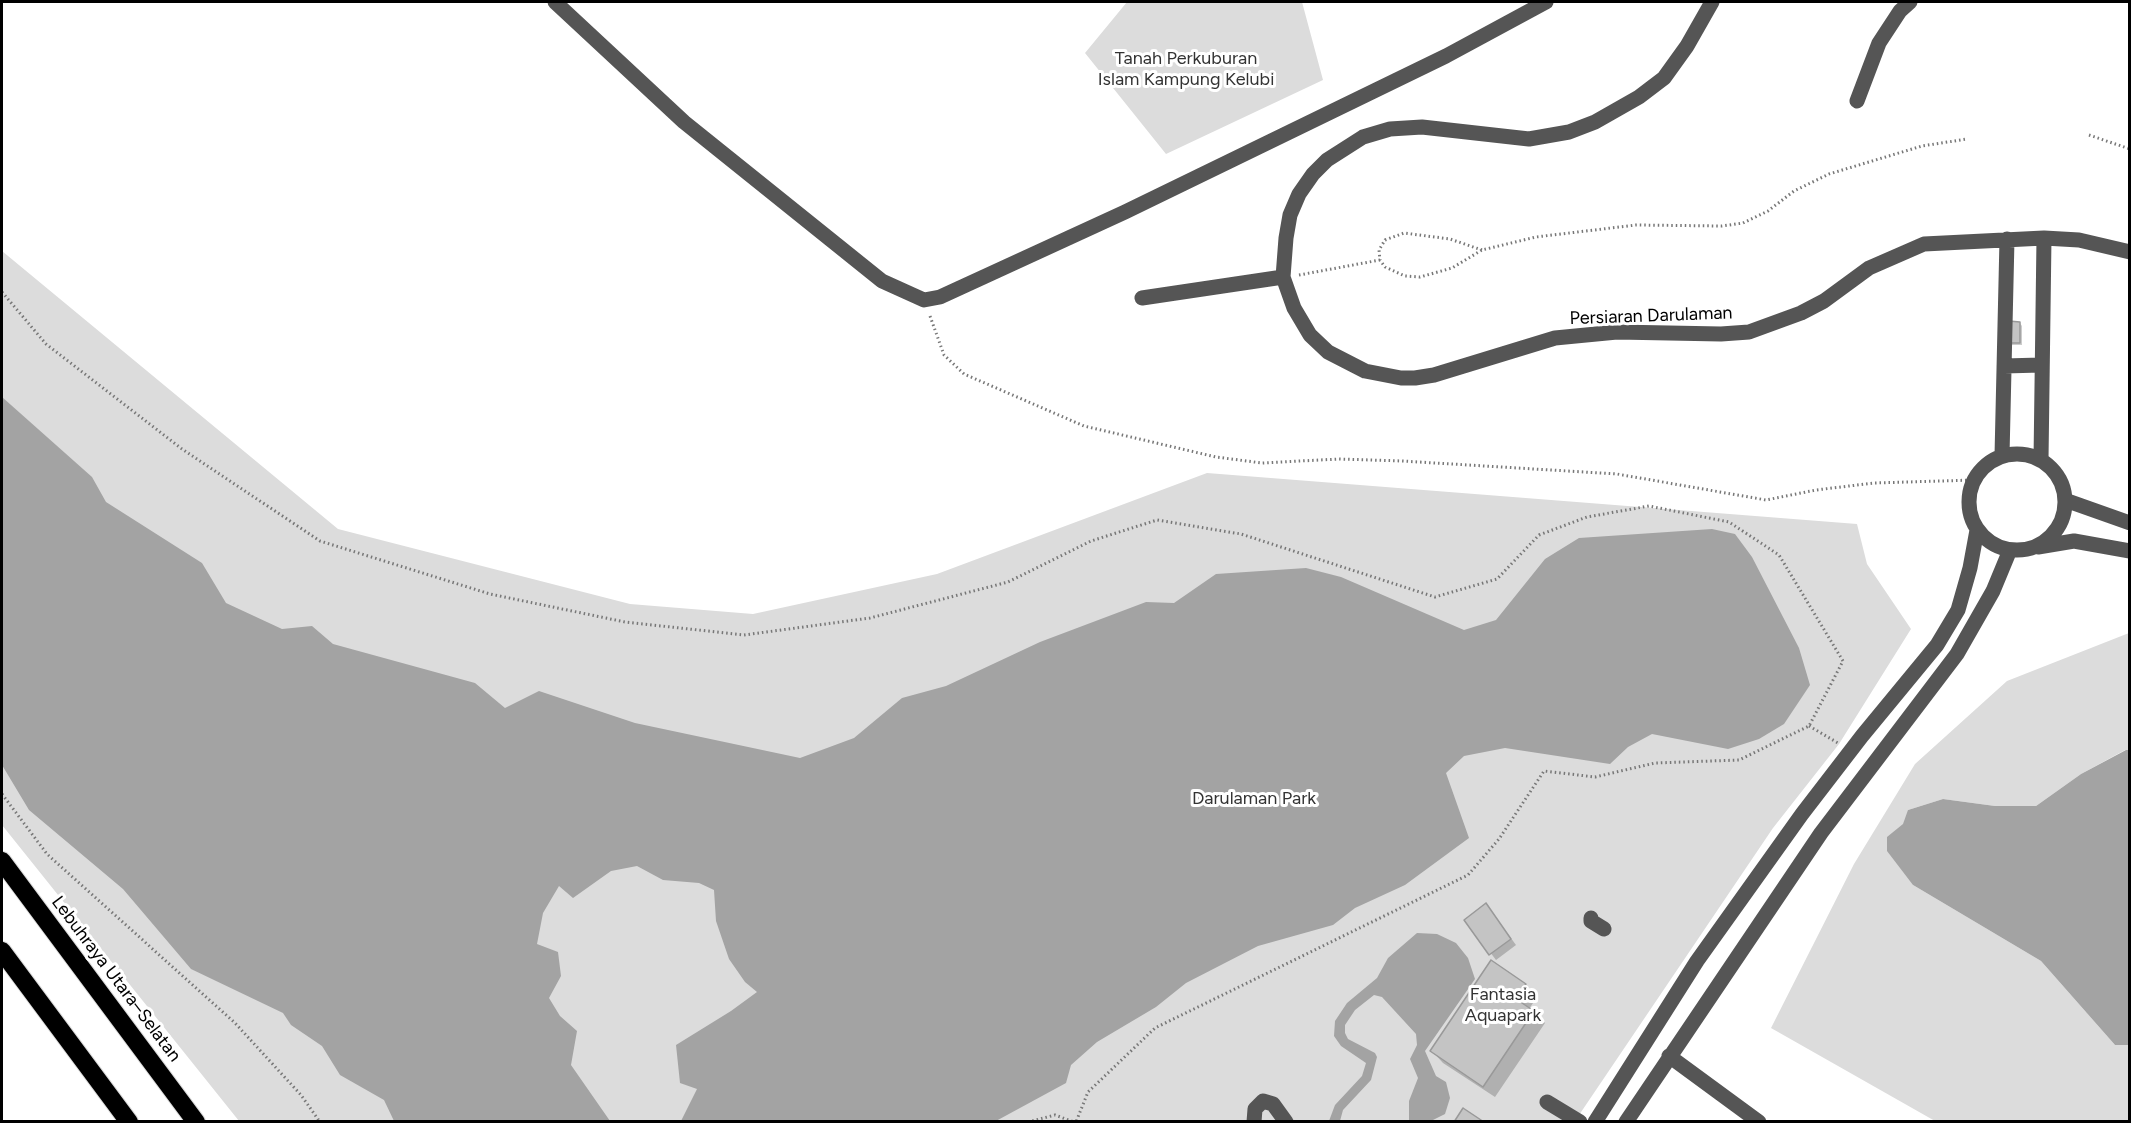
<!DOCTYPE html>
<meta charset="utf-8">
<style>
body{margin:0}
#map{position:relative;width:2131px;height:1123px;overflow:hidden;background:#fff;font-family:Figtree,sans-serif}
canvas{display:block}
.frame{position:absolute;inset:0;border:3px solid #000;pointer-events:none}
</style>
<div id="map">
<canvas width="2131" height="1123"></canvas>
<div class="frame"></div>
</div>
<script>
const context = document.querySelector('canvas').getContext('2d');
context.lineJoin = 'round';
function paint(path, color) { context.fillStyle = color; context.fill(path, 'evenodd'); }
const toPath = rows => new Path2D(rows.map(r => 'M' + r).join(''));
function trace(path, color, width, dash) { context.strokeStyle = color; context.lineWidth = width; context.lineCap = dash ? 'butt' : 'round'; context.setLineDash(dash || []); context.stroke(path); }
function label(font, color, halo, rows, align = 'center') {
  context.font = font + ' Figtree,sans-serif'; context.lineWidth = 6; context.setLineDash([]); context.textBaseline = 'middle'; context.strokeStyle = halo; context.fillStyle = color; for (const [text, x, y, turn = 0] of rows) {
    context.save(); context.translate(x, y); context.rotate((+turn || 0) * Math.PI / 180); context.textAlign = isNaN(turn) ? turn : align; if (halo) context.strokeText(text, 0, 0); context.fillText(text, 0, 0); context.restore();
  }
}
paint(toPath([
 [1127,2,1302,2,1323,80,1166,154,1085,53],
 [2,251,338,529,630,604,753,614,937,574,1207,473,1857,524,1867,564,1911,629,1839,744,1773,828,1575,1121,239,1121,2,825],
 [2129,633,2129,750,2125,750,2081,774,2036,806,1995,806,1943,799,1908,810,1913,885,2041,961,2115,1045,2129,1045,2129,1121,1935,1121,1771,1028,1854,864,1915,764,2007,681]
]), '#dcdcdc');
paint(toPath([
 [2,397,92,477,106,502,202,563,226,603,282,629,312,626,333,644,475,683,505,708,539,691,635,723,800,758,854,738,902,698,946,686,1040,642,1146,602,1174,603,1216,574,1306,568,1341,577,1464,630,1496,620,1545,559,1579,538,1712,529,1735,534,1752,557,1799,648,1810,685,1784,724,1759,739,1728,749,1652,734,1628,747,1610,764,1505,748,1464,756,1446,773,1469,838,1405,885,1355,908,1333,925,1258,946,1186,983,1156,1007,1097,1042,1071,1065,1066,1083,996,1121,681,1121,697,1089,680,1083,676,1045,731,1011,757,992,745,982,729,959,716,921,714,890,699,883,663,880,637,866,611,871,573,898,559,886,543,913,537,944,558,952,561,976,549,998,560,1016,577,1031,571,1065,610,1121,394,1121,384,1100,340,1075,322,1046,291,1025,283,1013,191,969,123,889,29,810,2,765],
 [2126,750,2130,750,2130,1045,2115,1045,2041,961,1913,885,1887,851,1887,837,1903,824,1908,810,1943,799,1995,806,2036,806,2081,774],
 [1417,933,1437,934,1456,943,1468,958,1475,979,1425,1051,1436,1076,1446,1082,1450,1098,1445,1114,1431,1121,1409,1121,1409,1101,1418,1078,1410,1059,1417,1045,1416,1034,1382,997,1374,995,1355,1010,1345,1025,1345,1033,1348,1039,1375,1053,1377,1057,1371,1080,1343,1110,1340,1121,1329,1121,1335,1105,1362,1076,1366,1063,1341,1046,1334,1036,1335,1021,1347,1003,1377,978,1388,958]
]), '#a3a3a3');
paint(toPath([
 [2020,323,2022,326,2022,345,2012,345,2010,342],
 [1491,911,1516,945,1496,960,1466,920],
 [1525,985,1537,997,1529,1009,1545,1023,1495,1097,1443,1063,1432,1051]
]), '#0003');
const building = toPath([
 [2009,321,2020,322,2020,343,2008,343,2009,321],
 [1486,903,1511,939,1489,955,1464,920,1486,903],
 [1491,960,1526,984,1516,999,1534,1011,1483,1087,1430,1051,1491,960],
 [1463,1108,1484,1122,1454,1122,1463,1108]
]);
paint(building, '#c4c4c4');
trace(building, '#999', 1.5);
const highway = toPath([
 [2,861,196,1122],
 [2,951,129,1122]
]);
trace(highway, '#dbdbdb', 20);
trace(toPath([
 [2089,135,2130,149],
 [1482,250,1450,239,1404,233,1385,240,1379,250,1380,260,1385,267,1405,276,1420,277,1452,268,1482,250,1536,237,1636,225,1722,226,1743,223,1768,211,1794,191,1829,174,1922,146,1967,139],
 [1299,275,1380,260],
 [2,292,46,344,182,449,320,541,490,594,625,622,744,635,870,618,1008,582,1091,541,1157,520,1241,534,1435,597,1497,579,1539,535,1587,517,1649,506,1729,522,1779,555,1843,661,1809,726,1739,760,1655,763,1595,777,1544,771,1499,839,1468,875,1155,1028,1088,1092,1076,1122],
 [930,316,944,355,964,374,1084,426,1216,457,1262,463,1339,459,1402,461,1617,474,1766,500,1816,490,1874,483,1974,480],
 [1809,726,1838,743],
 [2,794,47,854,235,1023,301,1095,320,1122],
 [1028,1122,1055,1115,1074,1122]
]), '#777', 3, [1.5, 3]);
trace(toPath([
 [555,2,684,122,882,281,924,300,940,297,1125,212,1446,56,1546,2],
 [1712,2,1687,46,1664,78,1639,97,1595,122,1569,132,1529,139,1422,127,1390,129,1363,137,1327,160,1313,174,1299,194,1290,215,1286,238,1283,277,1294,308,1310,335,1328,352,1365,371,1401,378,1415,378,1434,375,1555,338,1617,332,1721,334,1749,332,1801,313,1824,301,1869,268,1924,244,2044,238,2079,240,2130,252],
 [1857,101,1879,43,1900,11,1910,2],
 [1142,298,1283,277],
 [2004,366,2041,365],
 '1969 502a48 48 0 1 1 96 0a48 48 0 1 1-96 0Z',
 [2002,456,2007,239],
 [2041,460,2044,238],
 [2065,500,2130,523],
 [2038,547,2074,541,2130,551],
 [1591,918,1591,921,1604,929],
 [1669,1056,1759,1122],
 [1547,1102,1580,1122],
 [1254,1122,1255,1109,1263,1101,1273,1104,1286,1122],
 [1595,1122,1697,961,1802,814,1862,736,1937,645,1958,610,1970,568,1977,530],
 [1626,1122,1821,833,1957,654,1993,591,2010,550]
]), '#555', 15);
trace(highway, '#000', 18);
label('18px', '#333', '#fff', [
 ["Tanah Perkuburan",1186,59],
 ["Islam Kampung Kelubi",1186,80],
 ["Darulaman Park",1254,799],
 ["Fantasia",1503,995],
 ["Aquapark",1503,1016]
]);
label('18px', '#000', '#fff', [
 ["Persiaran Darulaman",1651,316,-2],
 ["Lebuhraya Utara–Selatan",116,979,53]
]);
</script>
